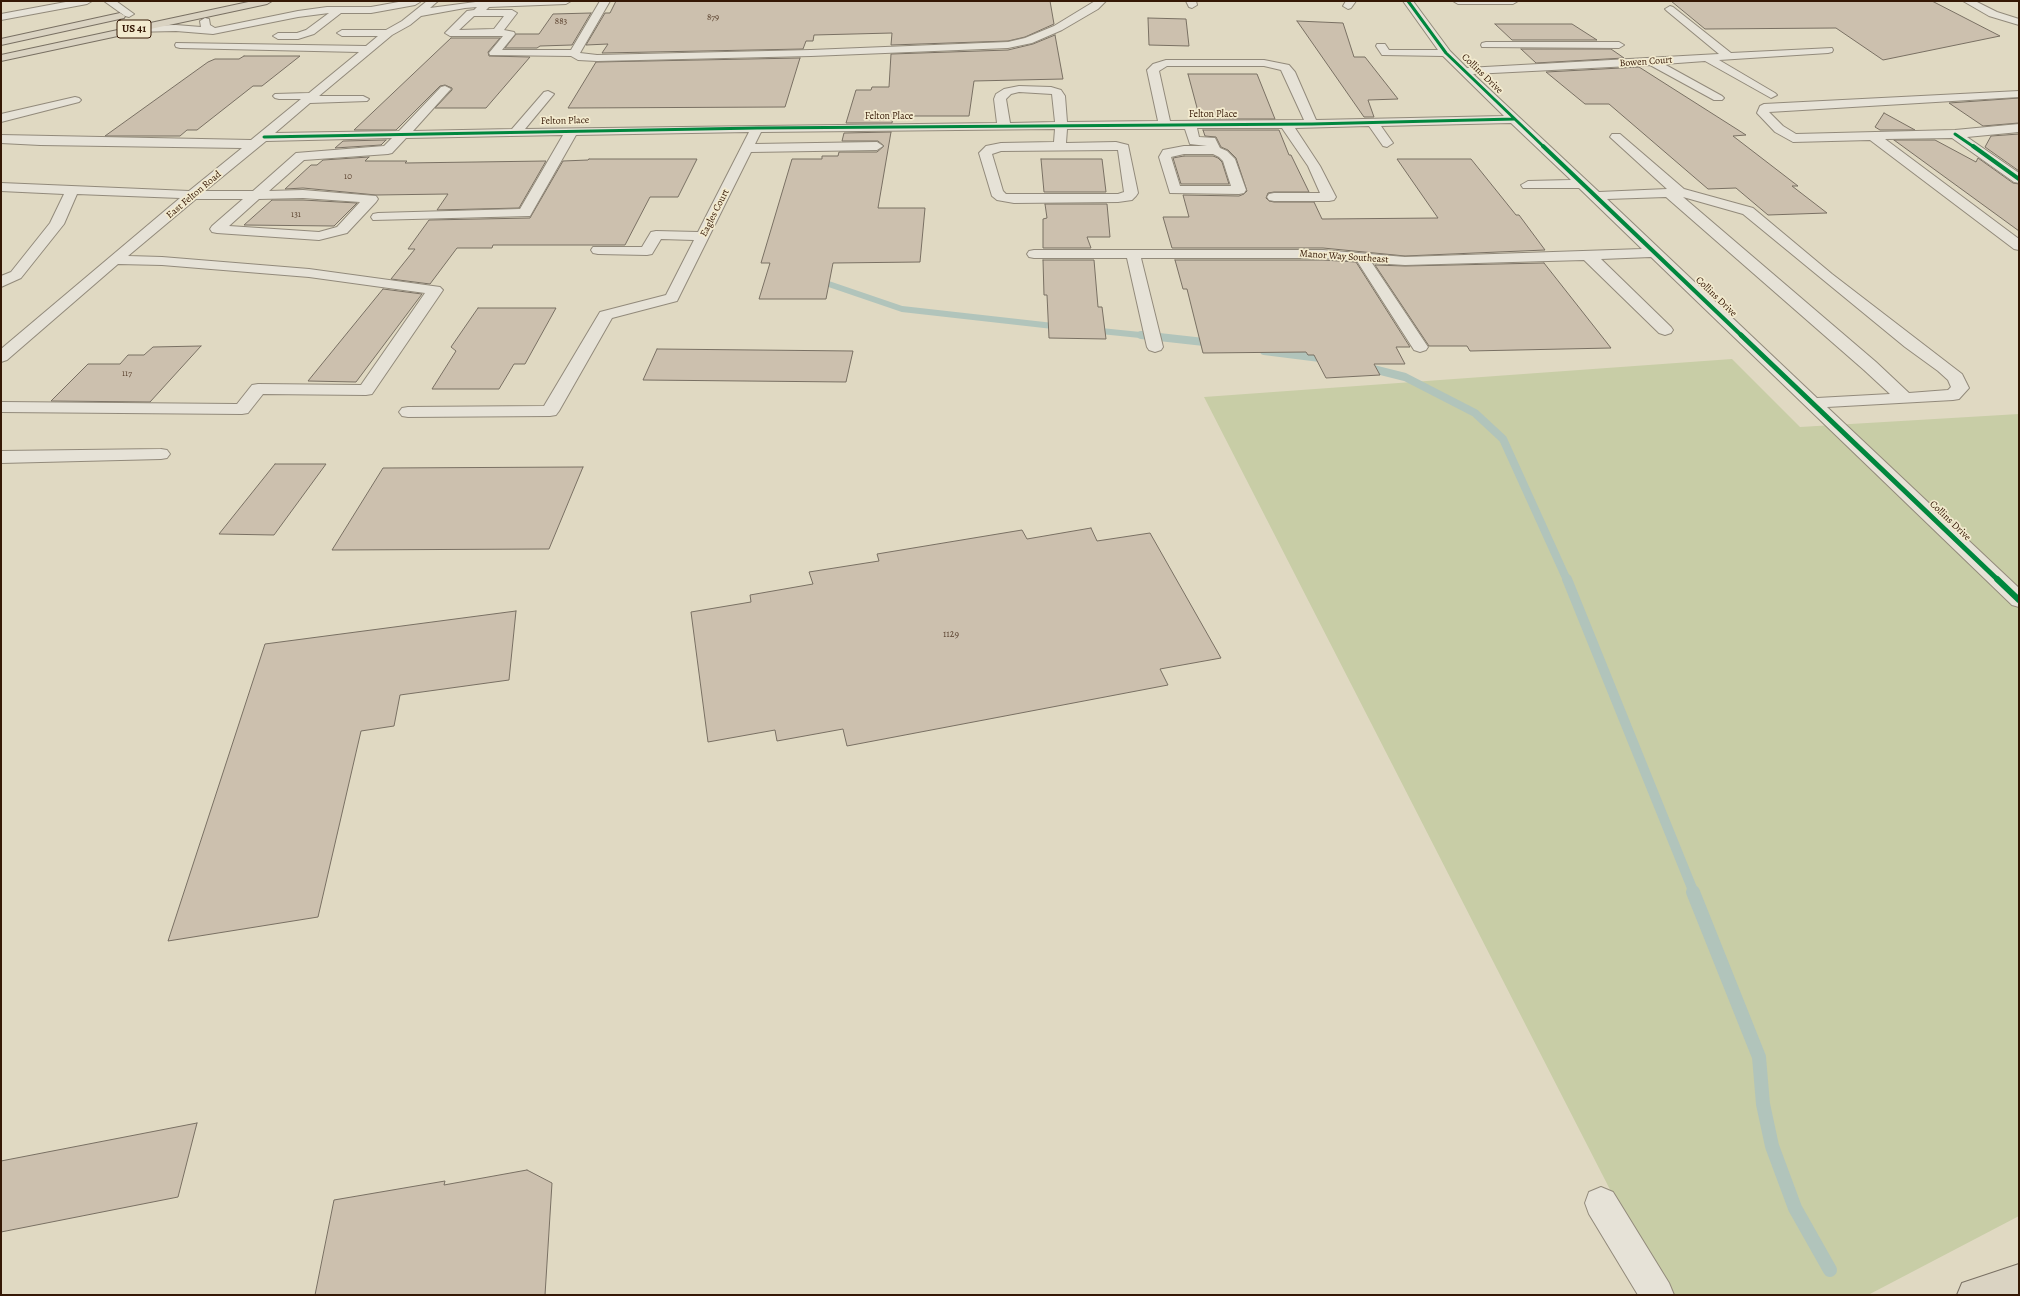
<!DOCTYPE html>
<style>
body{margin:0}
#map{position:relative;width:2020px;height:1296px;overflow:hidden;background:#e0d9c2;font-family:Alegreya,serif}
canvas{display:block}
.frame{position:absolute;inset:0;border:2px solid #351805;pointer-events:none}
</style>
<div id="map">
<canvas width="2020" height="1296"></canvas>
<div class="frame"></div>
</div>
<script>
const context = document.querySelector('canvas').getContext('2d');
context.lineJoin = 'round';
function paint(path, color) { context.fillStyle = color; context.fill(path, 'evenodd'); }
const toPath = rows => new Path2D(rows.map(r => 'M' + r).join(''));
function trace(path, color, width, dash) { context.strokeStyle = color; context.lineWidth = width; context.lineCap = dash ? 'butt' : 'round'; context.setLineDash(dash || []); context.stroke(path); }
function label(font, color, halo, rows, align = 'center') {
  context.font = font + ' Alegreya,serif'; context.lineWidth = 3.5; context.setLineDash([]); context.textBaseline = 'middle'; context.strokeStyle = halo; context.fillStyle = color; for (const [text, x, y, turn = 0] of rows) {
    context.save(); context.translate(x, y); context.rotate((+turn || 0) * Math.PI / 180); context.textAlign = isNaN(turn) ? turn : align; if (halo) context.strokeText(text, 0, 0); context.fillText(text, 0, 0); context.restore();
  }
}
paint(toPath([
 [1732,359,1800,427,2019,414,2019,1216,1868,1295,1664,1295,1204,397]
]), '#c8cda6');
trace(toPath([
 [817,280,902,309,1062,327],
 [1091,330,1150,336]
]), '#b1c4bb', 6);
trace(toPath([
 [1141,335,1213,343],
 [1264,351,1328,359],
 [1365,367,1405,377,1475,413,1503,439,1567,580]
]), '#b1c4bb', 8);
trace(toPath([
 [1567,579,1694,893]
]), '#b1c4bb', 10);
trace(toPath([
 [1693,892,1759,1057,1763,1104,1772,1146,1795,1208,1830,1270]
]), '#b1c4bb', 14);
const building = toPath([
 [616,1,1050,1,1054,24,1025,37,1008,41,891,45,892,33,814,35,813,41,806,41,803,49,602,53,608,44,586,45,605,13,610,13,616,1],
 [1671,1,1932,1,2000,36,1883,60,1836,28,1705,29,1671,1],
 [591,13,572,45,540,46,537,48,505,48,516,34,539,34,553,14,591,13],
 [1148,18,1186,19,1189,46,1149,45,1148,18],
 [1297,21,1343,23,1354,57,1365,57,1398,99,1368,100,1374,117,1364,117,1297,21],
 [1495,24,1572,24,1597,40,1512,40,1495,24],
 [1055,35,1063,79,974,81,969,116,893,116,892,123,846,123,856,90,871,90,872,87,889,87,891,54,1008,50,1033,44,1055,35],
 [451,38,500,38,488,52,489,56,530,57,486,108,435,108,452,90,452,88,445,85,440,86,396,130,354,130,451,38],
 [1521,49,1611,49,1624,58,1536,63,1521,49],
 [244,56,300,56,262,86,253,86,197,130,187,130,180,136,105,136,208,62,215,59,239,59,244,56],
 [800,58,785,107,568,108,596,62,800,58],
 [1639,67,1746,135,1733,136,1798,186,1792,186,1827,213,1768,215,1736,188,1708,189,1609,104,1585,104,1546,72,1639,67],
 [1188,74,1257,74,1275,119,1200,119,1188,74],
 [2019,98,2019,123,1983,126,1949,103,2019,98],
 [1884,113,1915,130,1880,130,1875,127,1884,113],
 [1203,130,1279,130,1289,155,1291,155,1309,192,1274,192,1268,193,1266,198,1269,201,1274,202,1314,202,1322,219,1438,218,1397,159,1471,159,1516,215,1519,215,1545,250,1405,256,1323,248,1172,248,1163,217,1189,217,1183,195,1239,196,1244,194,1247,191,1236,158,1228,150,1221,147,1216,137,1205,136,1203,130],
 [891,132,878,208,925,208,920,262,833,263,826,299,759,299,770,263,761,263,792,159,822,159,822,156,838,156,839,152,877,152,884,146,878,141,842,141,844,133,891,132],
 [2019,134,2019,171,1985,147,1991,136,2019,134],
 [386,140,381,145,335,148,343,141,386,140],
 [1894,140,1935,140,1976,162,1978,158,2013,183,2019,184,2019,231,1894,140],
 [1184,156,1213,156,1218,158,1222,162,1229,184,1181,184,1173,158,1184,156],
 [369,157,365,161,407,161,405,163,546,161,519,208,437,210,448,194,376,195,303,188,285,189,311,165,317,165,323,160,369,157],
 [589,159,697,159,678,197,650,197,625,245,493,245,492,248,457,248,430,284,391,279,415,249,408,249,429,220,530,218,563,161,588,160,589,159],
 [1041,159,1102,159,1106,192,1044,192,1041,159],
 [272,200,303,200,357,203,334,226,244,225,272,200],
 [1045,204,1107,204,1110,237,1087,237,1091,248,1043,248,1043,219,1047,218,1045,204],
 [1043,260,1094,260,1098,307,1102,307,1106,339,1049,338,1047,295,1044,295,1043,260],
 [1175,260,1323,260,1356,262,1410,347,1396,347,1405,364,1374,364,1380,375,1326,378,1314,355,1308,355,1306,352,1203,353,1187,289,1183,289,1175,260],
 [1544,263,1611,348,1470,351,1467,346,1429,346,1375,265,1405,266,1544,263],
 [383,289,422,294,356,382,308,381,383,289],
 [478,308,556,308,525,364,514,364,499,389,432,389,456,351,451,347,478,308],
 [201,346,150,402,51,401,88,364,120,364,128,355,144,355,153,347,201,346],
 [657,349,853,351,846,382,643,380,657,349],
 [275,464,326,464,274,535,219,534,275,464],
 [583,467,549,549,332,550,383,468,583,467],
 [1091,528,1097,541,1150,533,1221,658,1160,669,1168,685,847,746,843,729,777,741,775,730,708,742,691,612,751,602,750,595,813,584,809,572,879,561,877,554,1022,530,1027,539,1091,528],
 [516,611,509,680,400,695,394,726,361,731,318,917,168,941,265,644,516,611],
 [197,1123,178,1197,1,1232,1,1161,197,1123],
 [527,1170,552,1183,545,1295,315,1295,334,1200,445,1181,444,1185,527,1170]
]);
paint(building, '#ccc0ae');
trace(building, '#797063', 1);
const minor = toPath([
 [71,1,92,1,87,4,1,20,1,14,71,1],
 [104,1,116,1,134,14,129,17,125,16,104,1],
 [404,1,420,2,415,5,371,13,341,13,314,34,298,39,278,39,273,36,278,33,297,33,306,30,329,13,298,17,213,34,176,31,131,32,126,29,131,26,176,25,201,27,200,21,205,18,209,19,210,25,215,28,298,11,327,7,371,7,404,1],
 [427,1,438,1,430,8,483,1,571,1,566,4,489,7,486,10,512,10,517,13,504,30,514,32,515,34,502,50,571,50,600,1,610,1,580,53,597,55,811,50,1008,42,1025,38,1054,26,1095,1,1106,1,1098,9,1062,30,1032,43,1008,48,811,56,597,61,578,60,571,56,490,55,489,53,503,36,450,36,445,33,467,11,474,10,477,7,465,8,421,16,410,25,392,35,319,96,363,96,369,99,367,101,310,103,275,133,399,131,441,87,445,86,451,89,449,91,413,131,512,129,544,92,548,91,554,94,525,129,997,123,994,99,996,94,1004,89,1019,86,1051,87,1061,90,1065,96,1067,122,1158,121,1147,70,1153,64,1166,60,1264,60,1289,65,1295,72,1316,120,1504,116,1443,56,1382,55,1376,46,1377,44,1385,44,1389,50,1438,50,1403,1,1413,1,1450,51,1467,68,1719,54,1667,11,1665,9,1670,6,1673,7,1731,53,1832,48,1833,50,1832,52,1828,53,1719,60,1775,93,1777,95,1771,98,1705,61,1664,64,1722,96,1724,98,1722,100,1714,100,1650,65,1473,74,1599,192,1667,189,1610,137,1612,134,1620,134,1684,189,1753,208,1832,274,1962,374,1969,388,1959,399,1953,400,1827,407,2019,588,2019,607,2012,605,1651,257,1601,259,1671,327,1673,330,1671,333,1665,335,1659,333,1584,260,1405,265,1372,263,1428,347,1426,350,1420,352,1414,350,1357,261,1323,258,1141,258,1163,347,1161,350,1155,352,1149,350,1147,347,1127,258,1034,258,1029,257,1027,254,1029,251,1034,250,1323,250,1405,257,1642,249,1579,188,1523,188,1521,185,1528,181,1571,180,1511,123,1381,126,1393,143,1387,147,1383,146,1369,126,1295,128,1320,166,1336,197,1334,200,1329,201,1274,201,1269,200,1267,197,1269,194,1274,193,1320,193,1308,166,1282,128,1197,128,1199,137,1215,138,1220,148,1227,151,1235,159,1246,190,1244,193,1239,194,1170,193,1159,157,1163,150,1184,146,1207,146,1190,144,1185,129,1067,129,1066,143,1116,142,1128,145,1138,193,1136,196,1132,200,1118,202,1014,203,997,200,992,196,979,153,986,146,1001,143,1054,142,1055,129,761,132,755,144,877,142,883,146,877,150,751,152,677,301,612,318,559,411,556,415,550,416,408,417,402,416,399,412,402,408,408,407,544,406,600,312,666,295,694,240,661,239,652,254,647,255,598,254,593,253,591,250,593,247,642,247,651,232,656,231,698,232,749,132,576,135,530,216,373,220,371,217,373,214,378,213,520,209,563,135,406,138,392,153,388,154,304,160,269,191,303,190,376,196,378,199,376,202,347,233,319,240,217,233,212,232,210,229,212,226,243,199,196,199,128,256,162,257,309,269,440,287,443,290,372,394,366,395,263,394,248,413,242,414,1,412,1,402,237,404,252,385,258,384,361,385,425,293,309,277,162,265,118,264,7,360,1,362,1,349,180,198,77,194,64,224,21,278,1,287,1,276,11,272,50,223,64,194,1,191,1,183,189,191,242,148,40,145,1,143,1,135,251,140,301,99,279,99,275,98,273,96,275,94,309,93,359,52,180,48,176,47,175,45,176,43,366,46,378,36,342,36,337,33,342,30,386,30,402,21,427,1],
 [474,16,504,16,494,29,459,30,474,16],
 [1167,66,1264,66,1281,70,1304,120,1170,121,1159,71,1167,66],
 [1019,92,1052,94,1055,122,1010,123,1006,99,1011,94,1019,92],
 [392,138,384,146,296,153,253,191,205,191,266,141,392,138],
 [1116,150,1118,150,1124,192,1118,194,1006,194,1003,191,992,154,1001,151,1116,150],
 [1184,154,1213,154,1219,157,1223,161,1231,186,1180,186,1171,157,1184,154],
 [1666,197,1864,370,1890,394,1817,398,1607,199,1666,197],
 [1683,197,1743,214,1905,347,1938,371,1948,380,1951,387,1948,390,1909,393,1876,362,1683,197],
 [303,198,360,202,337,227,319,232,229,226,259,199,303,198],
 [1186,1,1196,1,1197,5,1192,8,1189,7,1186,1],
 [1346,1,1356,1,1351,8,1348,9,1343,6,1346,1],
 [1453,1,1518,1,1513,4,1458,4,1453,1],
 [1963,1,1975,1,1997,12,2019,19,2019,25,1989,16,1963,1],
 [1486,42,1619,42,1624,45,1619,48,1482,47,1481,45,1482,43,1486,42],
 [2019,91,2019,97,1769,112,1783,126,1796,134,1955,130,2019,124,2019,132,1967,137,2019,173,2019,183,2014,182,1952,138,1885,139,2019,239,2019,250,2014,249,1870,140,1793,142,1775,132,1757,113,1760,106,1764,104,2019,91],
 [75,97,79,98,81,100,79,102,1,122,1,114,75,97],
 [161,449,167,450,170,454,167,458,161,459,1,463,1,451,161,449],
 [1601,1187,1613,1192,1669,1283,1674,1295,1638,1295,1589,1214,1585,1203,1589,1192,1601,1187]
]);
const major = toPath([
 [253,1,272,1,267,4,1,61,1,55,253,1],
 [120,13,125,16,124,18,1,45,1,39,120,13],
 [2019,1264,2019,1295,1957,1295,1962,1283,2019,1264]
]);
trace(minor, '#928a7b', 2);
trace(major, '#797063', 2);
paint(minor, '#e6e2d7');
paint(major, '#dad3c2');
trace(toPath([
 [1408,1,1446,53,1544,147],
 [1955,134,1974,147],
 [264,137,757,128,1312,124,1514,119]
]), '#00873e', 3);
trace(toPath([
 [1543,146,1742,336],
 [1973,146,2019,179]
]), '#00873e', 4);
trace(toPath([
 [1741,335,1998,580]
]), '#00873e', 5);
trace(toPath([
 [1997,579,2019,600]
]), '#00873e', 6);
label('9px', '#5b422f', null, [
 ["879",713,18],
 ["883",561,22],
 ["10",348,177],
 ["131",296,215],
 ["117",127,374]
]);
label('10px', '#351805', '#f3ebcf', [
 ["Bowen Court",1646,62,-4],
 ["Collins Drive",1482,74,44],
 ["Felton Place",1213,115],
 ["Felton Place",889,117],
 ["Felton Place",565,121,-1],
 ["East Felton Road",194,195,-40],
 ["Eagles Court",715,213,-63],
 ["Manor Way Southeast",1344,257,4],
 ["Collins Drive",1716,297,44],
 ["Collins Drive",1950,521,44]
]);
label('10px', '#5b422f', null, [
 ["1129",951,635]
]);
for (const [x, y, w] of [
 [134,29,34]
]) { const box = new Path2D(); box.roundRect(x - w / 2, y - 9, w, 18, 3); context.fillStyle = '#f3ebcf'; context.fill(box); trace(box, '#351805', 1); }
label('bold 11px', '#351805', null, [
 ["US 41",134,29]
]);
</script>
